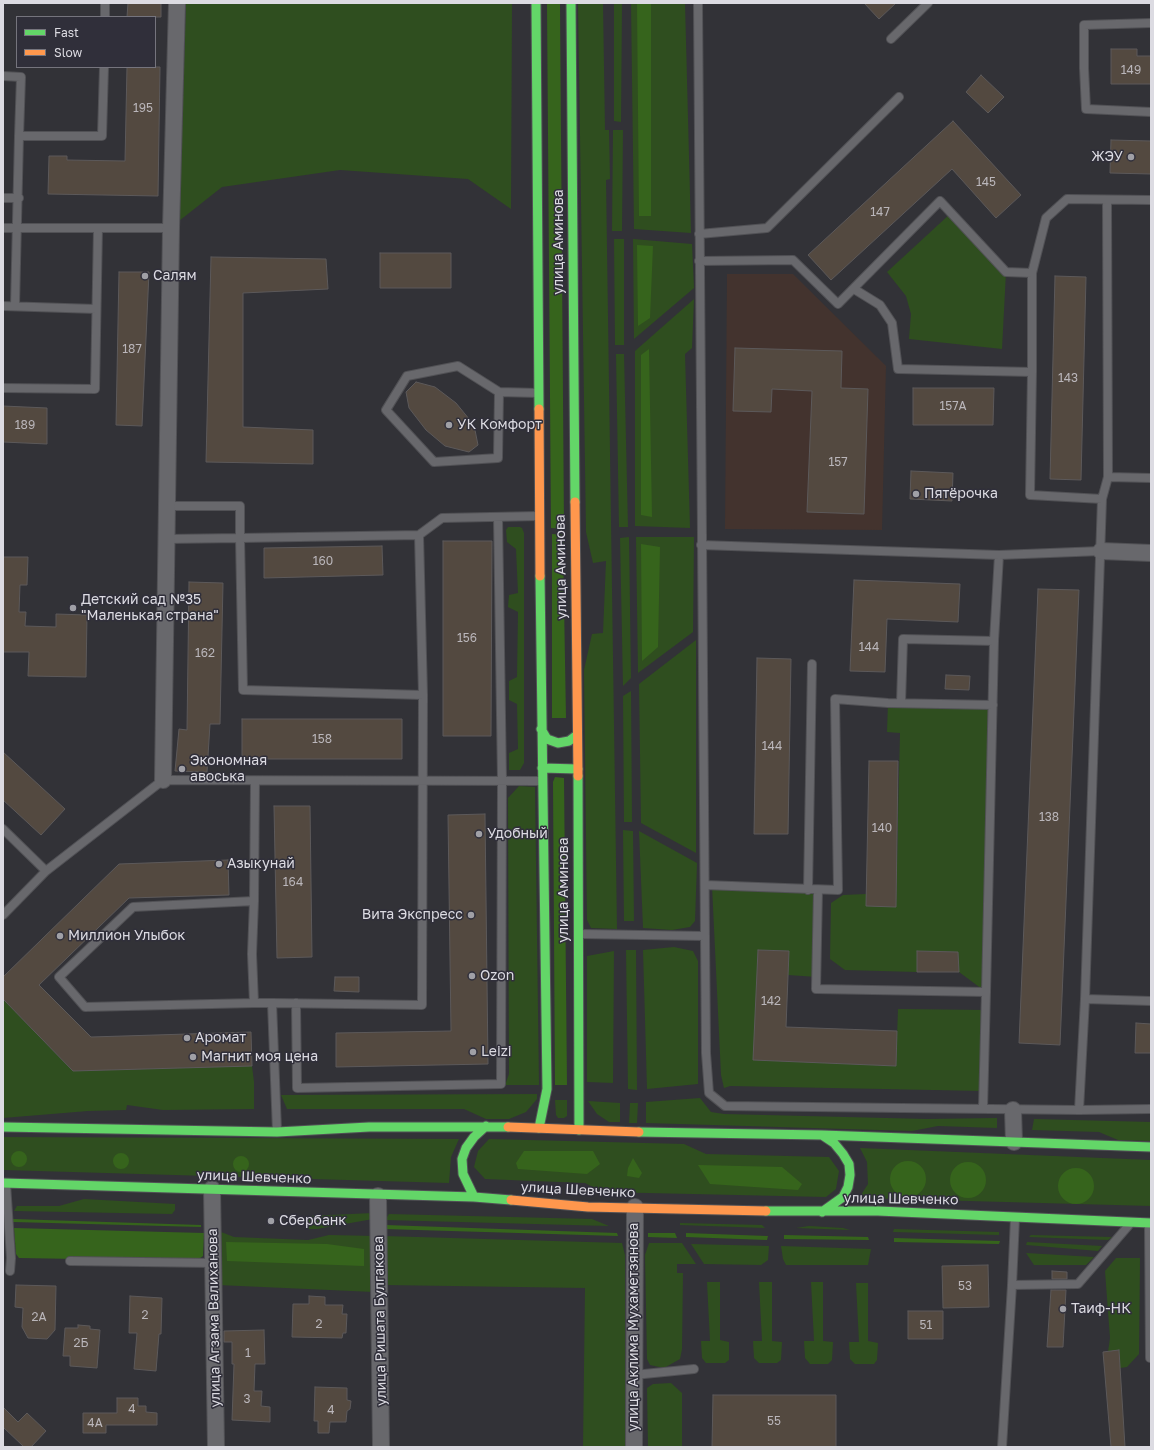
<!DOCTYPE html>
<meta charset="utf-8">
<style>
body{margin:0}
#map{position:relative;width:1154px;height:1450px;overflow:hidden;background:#323237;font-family:"Golos Text",sans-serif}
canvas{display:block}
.frame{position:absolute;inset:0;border:4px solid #dcdbe2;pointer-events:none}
.legend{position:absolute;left:16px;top:16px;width:140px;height:52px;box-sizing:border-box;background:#302f3a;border:1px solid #75747d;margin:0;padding:5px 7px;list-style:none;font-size:12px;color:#dcdbe2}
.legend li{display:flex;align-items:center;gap:8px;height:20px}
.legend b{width:20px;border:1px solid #75747d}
</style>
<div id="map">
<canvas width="1154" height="1450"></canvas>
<div class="frame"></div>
<ul class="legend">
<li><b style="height:5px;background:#63d668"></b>Fast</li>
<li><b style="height:5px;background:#ff974d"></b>Slow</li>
</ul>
</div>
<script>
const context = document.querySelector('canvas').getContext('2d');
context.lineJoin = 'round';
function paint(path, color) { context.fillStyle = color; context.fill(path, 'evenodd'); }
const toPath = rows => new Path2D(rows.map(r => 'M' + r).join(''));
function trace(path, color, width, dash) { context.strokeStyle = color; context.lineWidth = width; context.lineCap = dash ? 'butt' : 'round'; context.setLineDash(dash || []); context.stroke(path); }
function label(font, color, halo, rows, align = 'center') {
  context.font = font + ' "Golos Text",sans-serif'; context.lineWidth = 3; context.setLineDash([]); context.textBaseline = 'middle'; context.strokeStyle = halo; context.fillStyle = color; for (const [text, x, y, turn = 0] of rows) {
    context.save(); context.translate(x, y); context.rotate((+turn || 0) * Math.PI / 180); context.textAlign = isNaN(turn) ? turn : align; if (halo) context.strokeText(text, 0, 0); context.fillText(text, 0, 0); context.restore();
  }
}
paint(toPath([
 [727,274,793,274,886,366,882,530,725,529]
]), '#43332e');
paint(toPath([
 [186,3,512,3,511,209,468,179,340,170,222,187,179,221],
 [578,3,603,3,605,130,609,130,610,179,606,180,617,929,591,928,587,920,584,670,592,634,603,633,606,561,593,563,586,532],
 [614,3,622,3,621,122,614,121],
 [631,3,685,3,691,233,634,229],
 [613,130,623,130,622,231,612,231],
 [951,213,1006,272,1002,349,909,339,911,314,906,296,887,272],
 [614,239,624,239,624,345,615,345],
 [633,239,692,244,694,288,634,339],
 [694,299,692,348,685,354,690,528,635,526,635,351],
 [616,354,624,354,628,527,619,527],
 [508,527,520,527,522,528,524,533,524,763,520,770,509,770,509,753,518,749,517,704,509,700,509,681,517,677,518,612,508,607,509,595,518,593,516,549,507,542,506,530],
 [629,537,631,678,623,686,620,538],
 [636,537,694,537,693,632,638,673],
 [696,640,696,853,641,823,639,684],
 [631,691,632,822,624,822,623,696],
 [888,703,993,705,986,992,959,972,958,952,918,951,917,972,845,970,830,959,831,903,843,895,866,894,866,906,896,906,900,733,887,732],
 [519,786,535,787,539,1085,505,1085,509,1074,508,798],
 [623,830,633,831,634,921,624,921],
 [639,831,697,863,695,921,690,927,672,930,643,928],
 [712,886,818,890,817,977,788,975,789,951,758,950,754,1060,896,1066,898,1009,986,1010,984,1091,730,1086,724,1088,721,1075],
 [674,947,693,951,698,961,698,1084,647,1089,643,950],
 [626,950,636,950,637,1090,628,1089],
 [614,951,613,1083,587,1082,587,956],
 [3,999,73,1071,252,1066,254,1082,254,1109,163,1110,127,1105,126,1110,88,1111,3,1118],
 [537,1094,537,1099,526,1112,509,1119,486,1119,464,1109,287,1109,281,1095],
 [700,1098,711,1112,724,1114,927,1119,997,1118,997,1128,938,1126,912,1131,646,1123,646,1102],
 [555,1100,567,1100,567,1116,564,1118,558,1118,556,1115],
 [588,1101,620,1103,620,1122,609,1122,597,1114],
 [630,1103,638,1103,637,1123,629,1123],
 [1034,1119,1151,1122,1151,1141,1118,1140,1099,1132,1032,1130],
 [3,1137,459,1139,451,1157,449,1183,3,1170],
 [489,1139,684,1144,706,1154,829,1157,839,1171,836,1189,826,1197,603,1192,585,1183,485,1179,474,1167,478,1151],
 [860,1148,1151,1160,1151,1206,859,1198,868,1184,867,1162],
 [84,1199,175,1204,175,1210,172,1214,14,1211,17,1206,59,1206],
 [373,1213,373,1219,317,1229,307,1229,308,1216],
 [389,1214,592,1219,609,1226,385,1220],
 [680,1223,762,1225,765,1228,680,1225],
 [809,1226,843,1228,850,1230,796,1228],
 [894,1229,999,1232,999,1235,893,1232],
 [216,1230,234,1237,308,1240,329,1235,375,1236,374,1292,218,1285],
 [1031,1235,1112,1237,1108,1240,1029,1237],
 [384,1236,622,1243,625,1255,625,1447,583,1447,585,1288,385,1285],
 [1027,1242,1102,1246,1098,1251,1026,1245],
 [649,1243,682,1243,696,1264,677,1264,677,1273,683,1273,682,1349,680,1359,664,1368,650,1365,647,1359,645,1255],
 [691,1244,769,1246,768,1260,761,1265,704,1264],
 [781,1246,871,1249,868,1265,786,1265,783,1259],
 [1026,1253,1094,1257,1086,1265,1034,1265],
 [1116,1258,1140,1258,1139,1354,1127,1367,1120,1368,1119,1350,1108,1352,1110,1338,1105,1271],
 [707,1282,720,1282,720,1340,729,1342,729,1360,725,1363,706,1363,702,1358,701,1341,710,1341],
 [759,1282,772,1282,772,1341,782,1342,781,1360,777,1363,759,1363,754,1358,753,1341,762,1341],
 [811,1282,823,1282,823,1341,833,1342,832,1360,828,1364,810,1364,805,1358,804,1341,814,1341],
 [856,1283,868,1283,868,1341,878,1343,877,1360,874,1364,855,1364,850,1359,849,1342,859,1342],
 [671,1383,682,1393,682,1447,648,1447,647,1388,653,1384]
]), '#2f4e1f');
paint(toPath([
 [547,3,560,3,564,529,551,528],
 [637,3,651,3,651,216,639,216],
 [637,245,653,246,650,318,638,326],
 [649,349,652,517,641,515,641,355],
 [552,534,565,535,563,546,566,718,552,718],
 [641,544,660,547,658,647,642,661],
 [555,777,564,778,567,1085,555,1085,553,782],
 [524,1151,593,1151,600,1164,587,1174,518,1169,516,1163],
 '11 1159a8 8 0 1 1 16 0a8 8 0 1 1-16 0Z',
 '113 1161a8 8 0 1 1 16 0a8 8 0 1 1-16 0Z',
 '233 1164a8 8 0 1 1 16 0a8 8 0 1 1-16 0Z',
 [633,1158,642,1173,639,1178,627,1176,628,1168],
 '890 1179a18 18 0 1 1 36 0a18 18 0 1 1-36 0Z',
 '950 1180a18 18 0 1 1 36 0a18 18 0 1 1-36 0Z',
 [698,1165,782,1167,802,1184,798,1190,710,1184],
 '1058 1186a18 18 0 1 1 36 0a18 18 0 1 1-36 0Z',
 [13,1219,201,1225,201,1227,13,1222],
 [385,1225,617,1233,618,1236,384,1229],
 [14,1228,204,1233,203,1256,196,1261,19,1258,16,1254],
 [648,1233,675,1233,677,1238,648,1237],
 [686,1233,767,1236,768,1236,767,1240,686,1237],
 [784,1235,868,1237,869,1240,784,1239],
 [894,1238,1000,1241,999,1244,894,1242],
 [226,1242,327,1244,364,1249,364,1266,227,1261]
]), '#36641c');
const building = toPath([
 [128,3,161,3,161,17,127,17,128,3],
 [864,3,896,3,879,19,864,3],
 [1111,49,1137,49,1137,56,1151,56,1151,84,1111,84,1111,49],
 [127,67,160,67,158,196,48,194,49,156,67,156,67,160,125,161,127,67],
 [981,75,1004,97,988,113,966,92,981,75],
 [953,121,1021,195,996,218,952,169,831,280,808,255,953,121],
 [1111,140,1151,141,1151,174,1110,173,1111,140],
 [380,253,451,253,451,288,380,288,380,253],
 [211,257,326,259,328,289,243,293,243,427,313,430,313,464,206,462,211,257],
 [119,272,149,272,142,426,116,425,119,272],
 [1055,276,1086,277,1081,480,1050,479,1055,276],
 [735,348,842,351,841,388,868,389,864,514,807,512,812,391,772,389,771,412,733,411,735,348],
 [416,382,435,387,456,403,474,425,478,445,469,452,445,446,426,430,409,408,406,392,416,382],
 [913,388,994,388,993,425,913,425,913,388],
 [3,406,47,408,47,444,3,442,3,406],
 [911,471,953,473,952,501,910,499,911,471],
 [443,541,492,541,491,736,443,736,443,541],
 [382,546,383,575,264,578,264,548,382,546],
 [3,557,28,557,27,585,20,585,19,612,26,612,25,626,56,627,56,614,87,615,86,677,28,676,29,652,3,652,3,557],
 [854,580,960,584,958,622,887,619,885,672,850,671,854,580],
 [189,582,223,583,220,724,210,724,207,772,175,771,179,729,187,730,189,582],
 [1038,589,1079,590,1060,1045,1019,1043,1038,589],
 [757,658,791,659,788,834,754,834,757,658],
 [946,675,970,676,969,690,945,689,946,675],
 [242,719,402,719,402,759,242,759,242,719],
 [3,752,65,809,41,835,3,800,3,752],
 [869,761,898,761,896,907,866,906,869,761],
 [274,806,310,806,312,957,277,958,274,806],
 [485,814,488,1064,336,1067,336,1033,451,1031,448,815,485,814],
 [228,860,229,895,129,898,39,985,91,1037,251,1032,252,1066,73,1071,3,999,3,977,119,864,228,860],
 [758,950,789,951,786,1027,897,1031,896,1066,753,1060,758,950],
 [917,951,958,952,959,972,917,972,917,951],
 [335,977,359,977,359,992,334,991,335,977],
 [1136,1023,1151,1024,1151,1053,1135,1053,1136,1023],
 [988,1265,989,1307,943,1308,942,1266,988,1265],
 [1052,1271,1067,1272,1067,1279,1052,1279,1052,1271],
 [16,1285,56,1286,55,1330,47,1339,28,1338,22,1327,23,1308,15,1307,16,1285],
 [1051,1290,1066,1290,1063,1347,1047,1347,1051,1290],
 [130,1296,162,1298,161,1334,159,1334,156,1371,134,1369,137,1333,129,1333,130,1296],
 [309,1296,325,1297,325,1305,343,1305,342,1314,347,1314,346,1333,343,1333,342,1338,292,1337,293,1304,309,1304,309,1296],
 [908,1311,943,1311,943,1339,908,1339,908,1311],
 [78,1325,90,1326,90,1329,100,1330,97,1368,70,1366,70,1356,63,1356,65,1328,78,1328,78,1325],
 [264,1330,265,1364,255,1364,254,1391,262,1391,261,1406,270,1407,270,1422,232,1420,234,1364,232,1364,232,1342,224,1342,224,1331,264,1330],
 [1119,1350,1125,1447,1111,1447,1103,1352,1119,1350],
 [315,1387,347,1388,347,1400,351,1401,350,1409,347,1411,346,1422,330,1422,329,1433,318,1433,318,1421,314,1421,315,1387],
 [713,1395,836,1395,836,1447,712,1447,713,1395],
 [117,1398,138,1398,138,1406,146,1406,146,1412,157,1413,157,1425,106,1425,106,1433,83,1433,83,1413,117,1413,117,1398],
 [3,1407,18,1422,27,1413,46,1431,31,1447,24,1447,3,1427,3,1407]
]);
paint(building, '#534940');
trace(building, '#5c595a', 1);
const lane = toPath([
 [698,3,705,936,706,1053,709,1093,725,1106,1079,1110,1151,1109],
 [105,17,105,3],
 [1151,23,1084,25,1084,68,1086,109,1151,112],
 [891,39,928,3],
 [3,76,21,77,19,136],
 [3,198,19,198],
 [3,228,171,228],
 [699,234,767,228,899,97],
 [699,261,793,260,838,304,940,201,1006,272,1032,273,1046,218,1067,199,1151,200],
 [854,289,880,305,892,323,898,369,1032,372,1032,273],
 [3,306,96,309],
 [15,306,19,136,102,136,104,67],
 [1032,372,1030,495,1102,499],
 [3,388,95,389,98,228],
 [499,392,498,458,434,462,386,410,407,376,458,366,499,392,539,393],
 [1108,477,1151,478],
 [419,535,442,518,539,516],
 [165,539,240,538,240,506,166,506],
 [701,545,999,555],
 [901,703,903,639,994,641],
 [255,781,254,901,252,954,254,1003,272,1003,277,1131],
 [3,829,46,871],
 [705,885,838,890,835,699,888,703,993,705],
 [808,890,812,664],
 [818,890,816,989,986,992,983,1109],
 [254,901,133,907,59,977,85,1007,254,1003],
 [3,915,46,871,163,780,541,781],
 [580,934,705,936],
 [986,992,994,641,999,555,1101,551],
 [1085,999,1151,1001],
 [272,1003,422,1005,423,695,243,690,240,538,419,535,423,695],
 [296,1003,297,1088,501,1084,502,781,498,517],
 [1079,1110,1085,999,1102,499,1108,477,1107,200],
 [6,1184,11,1258,10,1271],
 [1015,1218,1012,1285,1078,1284,1129,1225],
 [1149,1224,1150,1358],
 [70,1261,213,1263],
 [634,1375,694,1369],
 [1002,1447,1012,1285]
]);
const street = toPath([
 [1101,551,1151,553],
 [163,780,171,228,177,3],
 [1013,1110,1014,1142],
 [212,1189,216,1447],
 [378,1196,381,1447],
 [634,1447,635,1207]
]);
const fast = toPath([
 [536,3,539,409],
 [571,3,575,502],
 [541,729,547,739,558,743,569,741,577,735],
 [542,768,578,769],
 [578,776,579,1130],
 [3,1127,277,1132,369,1127,508,1127],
 [539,1128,547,1089,540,576],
 [639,1132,822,1135,1151,1147],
 [822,1135,834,1143,843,1154,849,1164,850,1175,848,1187,843,1197,822,1212],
 [3,1183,474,1197,511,1200],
 [474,1197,463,1174,462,1159,466,1148,474,1137,486,1126],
 [766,1211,878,1211,1151,1223]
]);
const slow = toPath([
 [539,409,540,576],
 [575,502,578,776],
 [508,1127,639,1132],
 [511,1200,588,1207,766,1211]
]);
trace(lane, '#515155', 10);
trace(street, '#515155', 18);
trace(fast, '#515155', 11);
trace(slow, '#515155', 11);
trace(lane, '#68686c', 8);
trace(street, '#68686c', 16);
trace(fast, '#63d668', 9);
trace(slow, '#ff974d', 9);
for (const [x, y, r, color] of [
 [1131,157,4,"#a0a0a6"],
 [145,276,4,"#a0a0a6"],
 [449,425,4,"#a0a0a6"],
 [916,494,4,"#a0a0a6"],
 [73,608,4,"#a0a0a6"],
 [182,769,4,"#a0a0a6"],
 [479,834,4,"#a0a0a6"],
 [219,864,4,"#a0a0a6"],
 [471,915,4,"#a0a0a6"],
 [60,936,4,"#a0a0a6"],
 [472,976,4,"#a0a0a6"],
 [187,1038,4,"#a0a0a6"],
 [473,1052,4,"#a0a0a6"],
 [193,1057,4,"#a0a0a6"],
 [271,1221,4,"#a0a0a6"],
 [1063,1309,4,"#a0a0a6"]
]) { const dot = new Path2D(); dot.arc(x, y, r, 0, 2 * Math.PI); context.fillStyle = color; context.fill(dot); trace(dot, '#302f3a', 1.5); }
label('12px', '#bab6ba', null, [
 ["149",1131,70],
 ["195",143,108],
 ["145",986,182],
 ["147",880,212],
 ["187",132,349],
 ["143",1068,378],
 ["157А",953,406],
 ["189",25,425],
 ["157",838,462],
 ["160",323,561],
 ["156",467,638],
 ["144",869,647],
 ["162",205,653],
 ["158",322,739],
 ["144",772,746],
 ["138",1049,817],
 ["140",882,828],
 ["164",293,882],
 ["142",771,1001],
 ["53",965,1286],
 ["2",145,1315],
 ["2А",39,1317],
 ["2",319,1324],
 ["51",926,1325],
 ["2Б",81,1343],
 ["1",248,1353],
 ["3",247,1399],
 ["4",132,1409],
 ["4",331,1410],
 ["55",774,1421],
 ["4А",95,1423]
]);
label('14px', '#dcdbe2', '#302f3a', [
 ["ЖЭУ",1123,157,"right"],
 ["Салям",153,276],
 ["УК Комфорт",457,425],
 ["Пятёрочка",924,494],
 ["Детский сад №35",81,600],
 ["\"Маленькая страна\"",81,616],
 ["Экономная",190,761],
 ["авоська",190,777],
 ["Удобный",487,834],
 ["Азыкунай",227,864],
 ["Вита Экспресс",463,915,"right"],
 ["Миллион Улыбок",68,936],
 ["Ozon",480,976],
 ["Аромат",195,1038],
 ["Leizi",481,1052],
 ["Магнит моя цена",201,1057],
 ["Сбербанк",279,1221],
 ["Таиф-НК",1071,1309]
], 'left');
label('14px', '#dcdbe2', '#302f3a', [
 ["улица Аминова",559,242,-90],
 ["улица Аминова",561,567,-91],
 ["улица Аминова",564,890,-90],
 ["улица Шевченко",254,1177,2],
 ["улица Шевченко",578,1190,3],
 ["улица Шевченко",901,1199,1],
 ["улица Агзама Валиханова",214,1318,-91],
 ["улица Ришата Булгакова",380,1321,-91],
 ["улица Аклима Мухаметзянова",634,1327,-90]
]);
</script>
